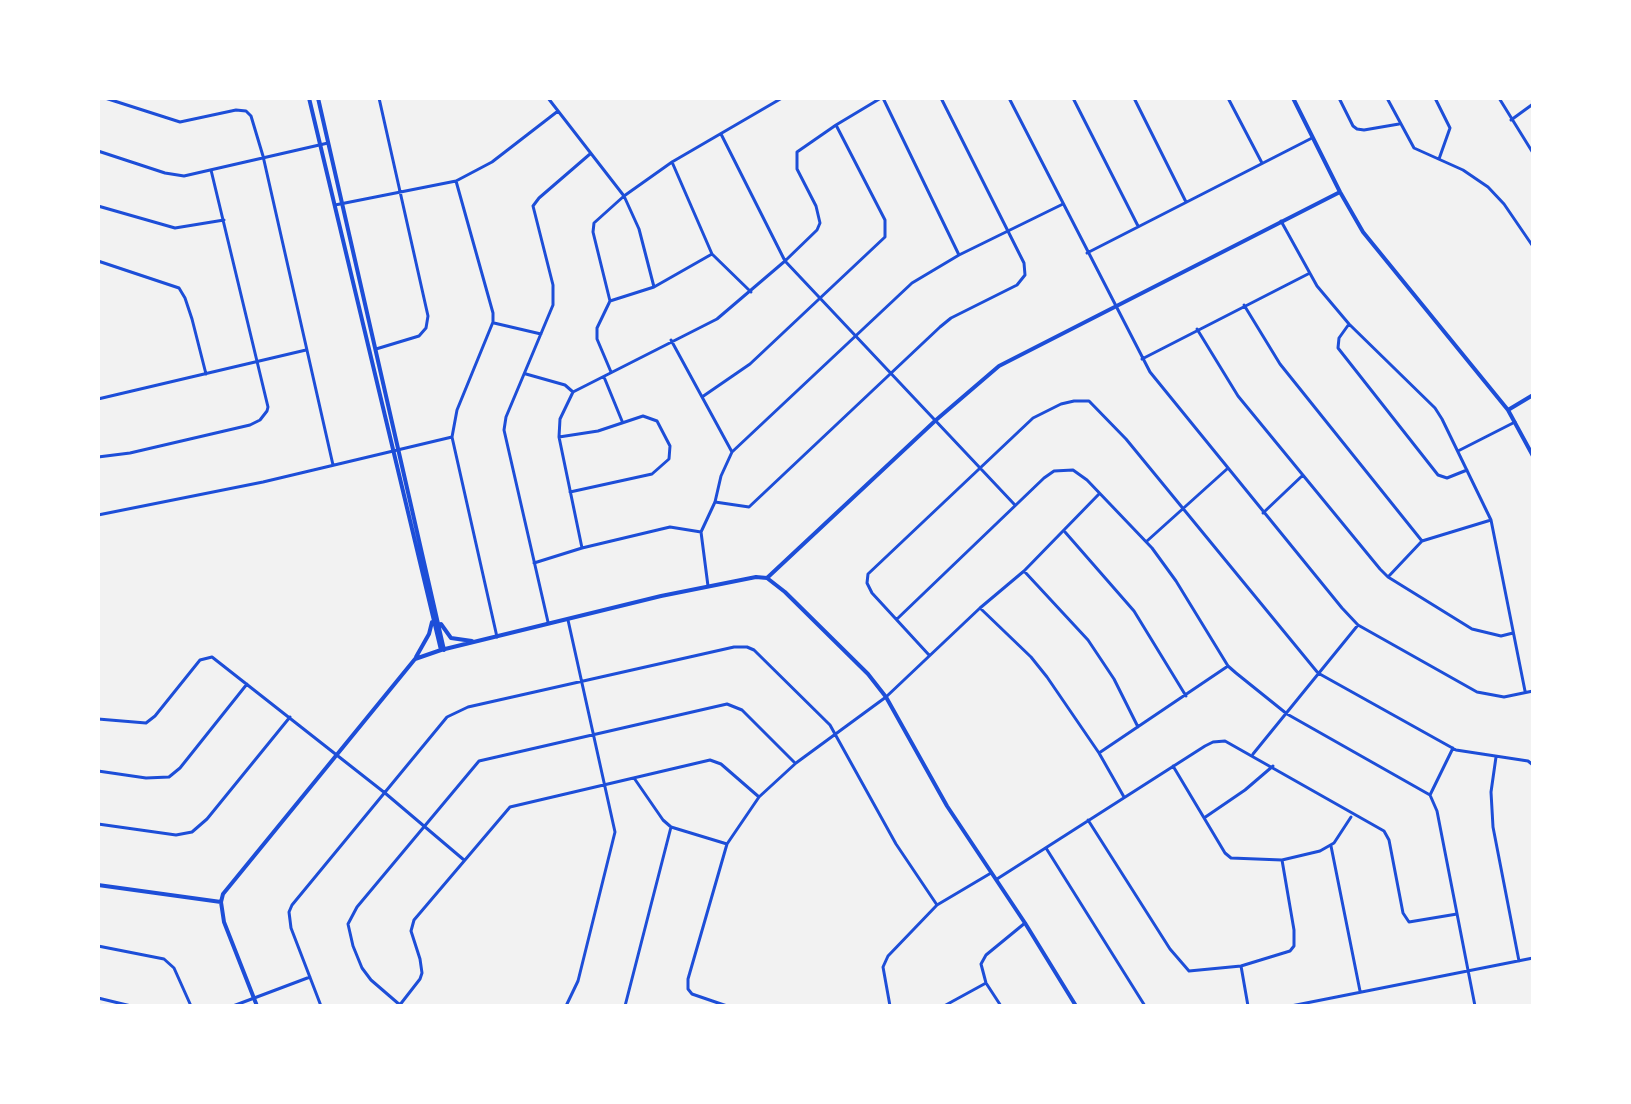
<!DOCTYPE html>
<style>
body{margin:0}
#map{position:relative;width:1631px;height:1104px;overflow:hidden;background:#f2f2f2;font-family:"Varela Round",sans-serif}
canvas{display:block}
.frame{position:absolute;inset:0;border:100px solid #fff;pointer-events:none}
</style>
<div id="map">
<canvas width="1631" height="1104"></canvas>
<div class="frame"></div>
</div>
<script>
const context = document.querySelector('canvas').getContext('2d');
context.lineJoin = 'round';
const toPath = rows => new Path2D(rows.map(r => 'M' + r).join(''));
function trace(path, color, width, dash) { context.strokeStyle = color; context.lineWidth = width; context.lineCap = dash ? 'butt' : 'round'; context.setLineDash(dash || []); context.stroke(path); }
trace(toPath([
 [105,98,180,122,236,110,246,111,251,116,263,156,333,465],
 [548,98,624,196,639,229,654,287],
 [883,98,959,255],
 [1009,98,1150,372,1342,608,1358,625,1477,692,1504,697,1533,691],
 [1073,98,1138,226],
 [1134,98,1186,202],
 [1228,98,1262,163],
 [1339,98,1353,126,1357,129,1364,130,1399,124],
 [1387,98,1414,148,1463,170,1488,187,1504,204,1532,245],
 [1435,98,1450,128,1439,159],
 [1499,98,1533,153],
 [1511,120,1533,104],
 [721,134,785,261,1014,504],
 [98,151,165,173,184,176,328,143],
 [672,162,712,254,751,292],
 [456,181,493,313,493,322,457,410,452,437,497,637],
 [335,205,456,181,492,162,558,111],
 [98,206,175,228,224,220],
 [1281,221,1317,286,1349,324,1435,408,1442,419,1491,520,1525,691],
 [1087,253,1312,138],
 [98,261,179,288,185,298,192,319,206,374],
 [610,301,654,287,712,254],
 [1244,305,1280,364,1422,541],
 [494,323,541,334],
 [1349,324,1339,338,1338,348,1438,475,1447,478,1467,470],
 [1197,329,1238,396,1380,569,1388,577,1472,629,1501,636,1513,633],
 [671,340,732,452],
 [376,349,419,336,426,328,428,316,379,98],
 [1142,359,1308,274],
 [611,372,597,339,597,328,610,301,593,232,594,223,624,196,672,162,782,98],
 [526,374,565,385,573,392],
 [604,377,622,421],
 [702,397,750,364,885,237,885,220,836,125],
 [98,399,306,350],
 [559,437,598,431,643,416,657,421,670,446,669,459,652,474,570,492],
 [1458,451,1515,422],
 [98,457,130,453,250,425,260,420,267,411,268,407,211,170],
 [715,502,749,507,940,327,951,318,1017,285,1025,275,1024,263,941,98],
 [1263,513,1303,475],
 [98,515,263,482,452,437],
 [1065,532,1134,611,1186,696],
 [1147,541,1227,469],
 [582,548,559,437,560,419,573,392,717,319,785,261,817,230,820,223,816,206,797,169,797,152,836,125,881,98],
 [534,563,582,548,670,527,701,532],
 [1024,571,1088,640,1114,679,1138,727],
 [1388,577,1422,541,1491,520],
 [708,586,701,532,715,502,721,476,732,452,912,283,959,255,1063,204],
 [980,608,1031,657,1047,677,1099,753,1124,797],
 [897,619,1044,478,1054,471,1073,470,1087,480,1152,548,1176,581,1228,666,1236,673,1287,714,1430,795],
 [548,622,504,430,506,417,553,305,553,285,533,206,539,198,590,154],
 [929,655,872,593,867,583,868,574,1033,418,1061,404,1074,401,1089,401,1126,439,1318,673,1456,750,1528,761,1533,765],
 [98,719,146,723,155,716,200,660,212,657,385,793,464,860],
 [1099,753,1228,666],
 [1253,754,1358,625],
 [1496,757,1491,792,1493,827,1519,961],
 [1173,766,1225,853,1231,858,1282,860,1320,851,1334,843,1351,817],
 [98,771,146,778,169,777,180,768,247,684],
 [634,778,663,820,671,827,727,844],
 [1430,795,1437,811,1475,1006],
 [1430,795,1453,748],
 [1204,818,1245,790,1273,766],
 [1088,820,1170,949,1189,971,1241,966,1290,951,1294,946,1294,930,1282,860],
 [98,824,176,835,192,832,207,819,290,717],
 [1331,846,1360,991],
 [1046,848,1145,1006],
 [997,879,1205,746,1213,742,1225,741,1384,831,1389,840,1403,913,1409,922,1457,914],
 [98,946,164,959,174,968,191,1006],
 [1241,966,1248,1006],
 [98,998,131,1006],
 [400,1005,371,980,362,968,353,946,348,924,357,907,479,761,727,704,742,710,795,763],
 [233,1006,310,977],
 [321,1006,291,928,289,912,292,905,447,717,468,707,734,647,747,647,754,650,830,725,896,844,937,905],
 [399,1006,420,979,422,973,420,959,411,931,414,920,510,807,710,760,721,764,759,797],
 [566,1006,578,981,615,832,568,620],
 [625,1006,671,827],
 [727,1006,692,994,688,989,688,979,727,844,759,797,796,763,886,697,980,608,1024,571,1099,494],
 [890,1006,883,967,888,956,937,905,991,873],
 [944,1006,986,983],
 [1001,1006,986,983,981,964,986,955,1025,923],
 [1291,1006,1533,958]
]), '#1d4ed8', 3);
trace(toPath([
 [309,98,441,650],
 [318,98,444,650],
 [1293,98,1340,192,1363,232,1508,410,1533,456],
 [1508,410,1533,395],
 [767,578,936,420,999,366,1340,192],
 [441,624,451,638,472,641],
 [416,657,429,634,432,622],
 [98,885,221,902],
 [257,1006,224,922,221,902,223,894,415,659,441,650,661,596,756,577,767,578,785,592,868,674,886,697,947,806,1025,923,1076,1006]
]), '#1d4ed8', 4);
</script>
